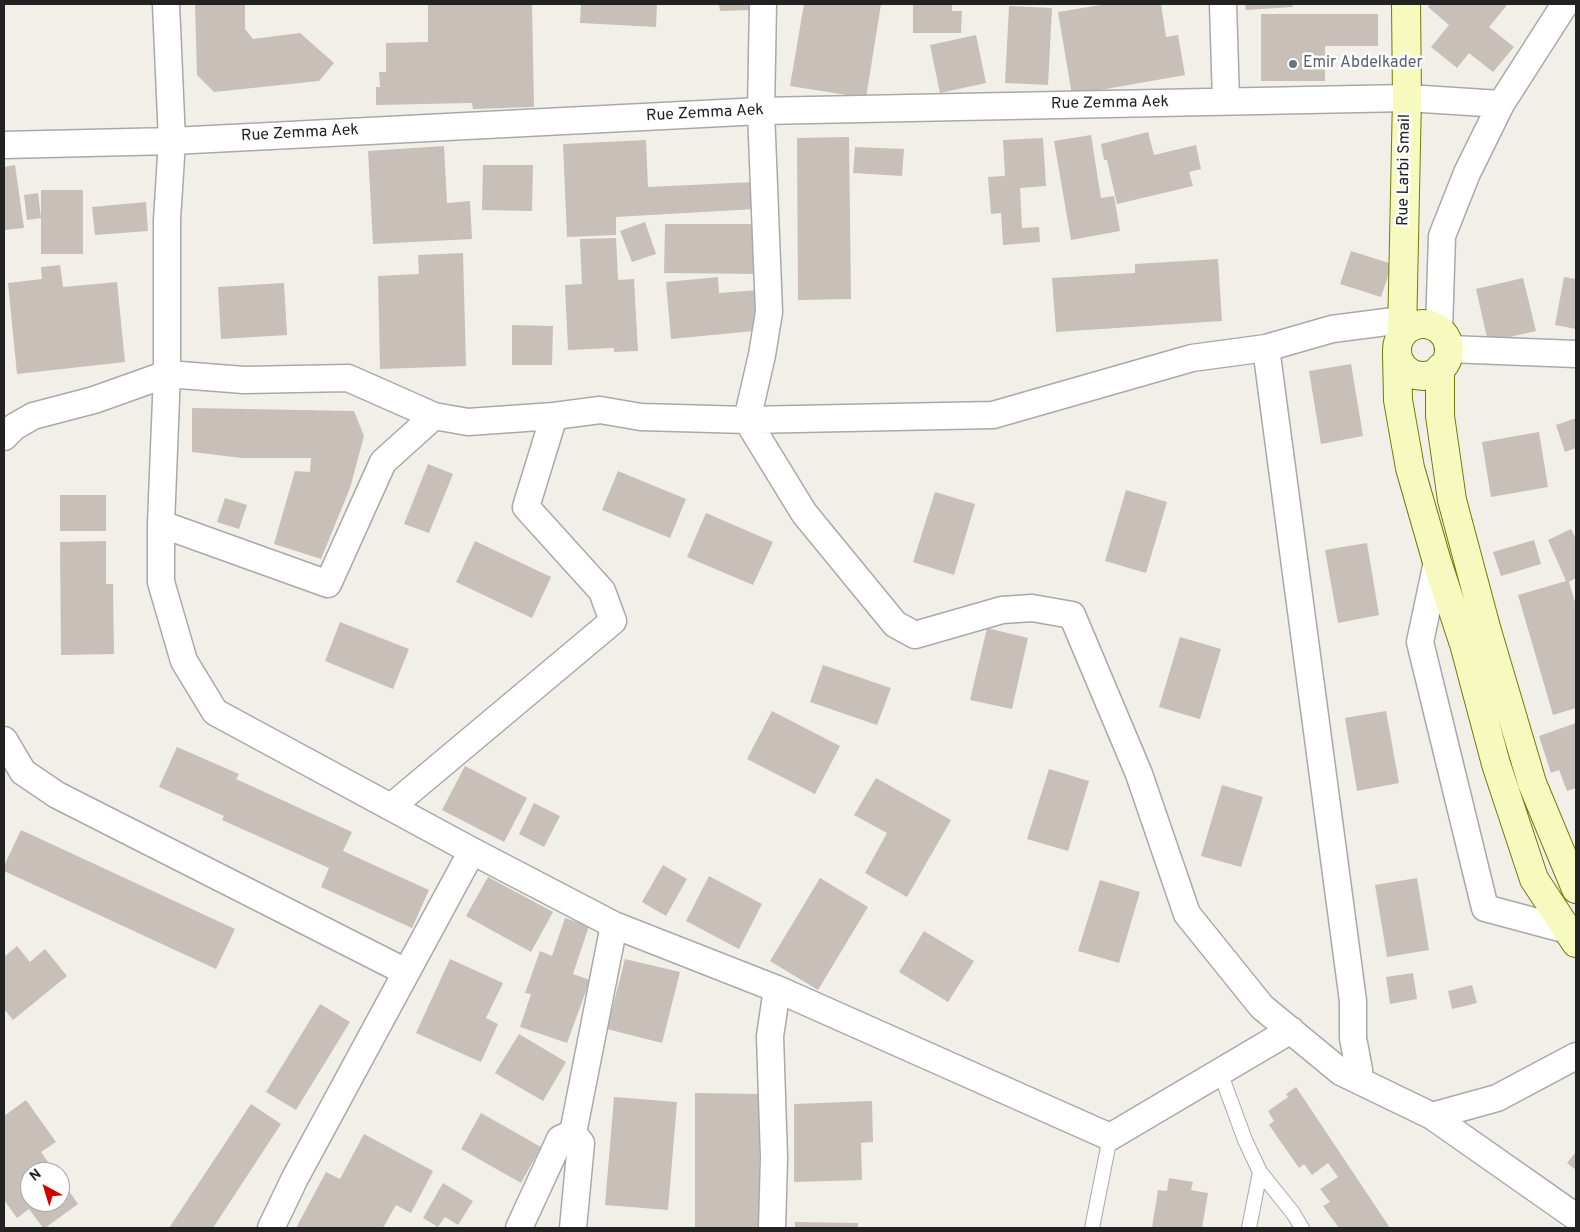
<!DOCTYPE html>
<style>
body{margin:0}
#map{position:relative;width:1580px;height:1232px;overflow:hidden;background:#f2efe9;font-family:Overpass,sans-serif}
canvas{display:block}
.frame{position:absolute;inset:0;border:5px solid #222;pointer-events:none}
.north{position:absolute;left:20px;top:1162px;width:50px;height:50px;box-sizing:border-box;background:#fff;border:1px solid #a7a7a7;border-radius:50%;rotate:321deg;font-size:14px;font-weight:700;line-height:20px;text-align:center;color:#222}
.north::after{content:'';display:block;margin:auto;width:18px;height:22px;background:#d40000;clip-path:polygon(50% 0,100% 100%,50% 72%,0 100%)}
</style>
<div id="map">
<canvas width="1580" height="1232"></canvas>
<div class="frame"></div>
<div class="north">N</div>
</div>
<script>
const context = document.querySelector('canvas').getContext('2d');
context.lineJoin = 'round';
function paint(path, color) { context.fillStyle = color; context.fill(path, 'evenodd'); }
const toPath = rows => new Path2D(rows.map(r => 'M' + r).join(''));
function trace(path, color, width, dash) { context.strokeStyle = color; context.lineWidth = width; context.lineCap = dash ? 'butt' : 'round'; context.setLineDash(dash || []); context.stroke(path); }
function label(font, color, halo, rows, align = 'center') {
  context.font = font + ' Overpass,sans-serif'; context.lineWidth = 5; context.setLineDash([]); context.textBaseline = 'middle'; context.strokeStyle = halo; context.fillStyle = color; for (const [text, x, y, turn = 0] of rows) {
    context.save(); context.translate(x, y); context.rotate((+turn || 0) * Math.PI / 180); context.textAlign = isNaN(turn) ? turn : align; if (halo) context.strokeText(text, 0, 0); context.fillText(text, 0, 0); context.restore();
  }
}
paint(toPath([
 [195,4,245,4,245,29,253,39,300,33,334,63,319,81,214,92,197,75],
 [428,4,532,4,534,107,473,109,472,103,376,105,376,87,380,87,379,72,386,72,386,43,428,42],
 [581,4,657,4,656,27,580,23],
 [719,4,752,4,752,10,720,11],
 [804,4,881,4,866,98,790,86],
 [913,4,952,4,952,11,962,11,961,33,913,33],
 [1107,4,1161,4,1166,37,1178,35,1185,75,1072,95,1058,12],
 [1245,4,1292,4,1293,7,1246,10],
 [1430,4,1505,4,1507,5,1489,27,1514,47,1493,72,1469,53,1457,68,1431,47,1449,25,1428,7],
 [1009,6,1052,8,1048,85,1005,83],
 [1261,14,1378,14,1378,46,1325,46,1325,81,1261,81],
 [976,35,986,83,940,93,930,45],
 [1148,132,1154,155,1196,145,1201,169,1189,172,1193,186,1117,204,1107,160,1104,160,1101,144],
 [1091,135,1101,198,1114,196,1120,231,1071,240,1054,141],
 [849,137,851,299,798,300,797,138],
 [1043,138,1046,186,1020,188,1022,228,1039,227,1040,242,1003,245,1001,213,991,214,988,177,1005,176,1003,140],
 [646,140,648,187,753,182,755,209,616,217,616,235,567,237,563,144],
 [444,146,447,203,470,201,472,239,373,244,368,151],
 [855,147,904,149,902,176,853,173],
 [15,165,24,228,4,230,4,167],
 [483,165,533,165,532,211,482,210],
 [41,190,83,190,83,254,41,254],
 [38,193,41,218,27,220,24,195],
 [146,202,148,231,95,235,92,207],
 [645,222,656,254,632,262,620,231],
 [665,224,759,224,759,274,664,273],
 [616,238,618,280,634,279,638,351,614,352,614,348,568,350,565,285,582,284,580,239],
 [1351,251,1392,264,1381,297,1340,284],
 [463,253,466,366,380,369,378,276,419,274,418,255],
 [1218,259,1222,321,1056,332,1052,278,1135,273,1135,264],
 [60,265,63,287,117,282,125,362,17,374,8,283,42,279,41,267],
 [718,277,719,293,760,290,764,330,671,339,666,282],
 [1564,277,1576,279,1576,329,1555,325],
 [1523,278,1536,331,1488,342,1476,289],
 [284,283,287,335,221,339,218,287],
 [512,325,553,326,552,365,512,365],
 [1351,364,1363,436,1321,444,1309,371],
 [192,408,354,411,364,436,350,488,321,559,274,544,295,471,310,472,311,458,242,458,192,452],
 [1576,418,1576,448,1565,452,1556,425],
 [1539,432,1548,487,1491,497,1482,442],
 [428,464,453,474,429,533,404,524],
 [618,471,686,499,670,538,602,510],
 [1126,490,1167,502,1146,573,1105,561],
 [935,492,975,504,954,575,913,562],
 [60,495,106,495,106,531,60,531],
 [225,498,247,505,239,529,217,522],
 [706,513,773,542,753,585,687,557],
 [1571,529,1576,539,1576,578,1569,582,1576,605,1576,708,1553,715,1518,595,1566,581,1548,540],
 [1534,540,1541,564,1501,576,1493,552],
 [106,541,106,584,113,584,114,654,61,655,60,542],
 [475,541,551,577,532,618,456,582],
 [1367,543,1379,615,1338,623,1325,550],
 [340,622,409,649,393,689,325,661],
 [987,628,1028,638,1012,709,970,700],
 [1180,637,1221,649,1200,719,1159,707],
 [823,665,891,688,877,725,810,702],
 [772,711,840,746,815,794,747,759],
 [1386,711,1399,783,1357,791,1345,718],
 [1576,723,1576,788,1567,791,1559,770,1551,773,1539,736],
 [177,747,239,774,236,779,352,832,343,851,429,890,412,928,321,887,329,868,222,820,224,816,159,787],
 [465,766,527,798,504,842,442,810],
 [1049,769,1089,781,1068,851,1027,839],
 [876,778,951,820,907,897,865,873,887,833,854,815],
 [1222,785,1263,797,1241,867,1201,856],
 [534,803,560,816,544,847,519,834],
 [21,830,235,929,216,969,4,871,4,866],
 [663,865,687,879,666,916,642,902],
 [709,876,762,904,739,949,686,921],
 [488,877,553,912,531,952,466,916],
 [820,878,868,907,818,990,770,961],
 [1417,878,1429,950,1387,957,1375,885],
 [1100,880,1140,892,1119,963,1078,951],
 [565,918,589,926,573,974,590,980,567,1043,520,1027,531,994,525,993,540,951,552,956],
 [924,931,974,961,948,1002,899,972],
 [17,946,30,962,45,949,67,976,13,1020,4,1009,4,957],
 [450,959,503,983,486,1018,498,1024,481,1062,416,1033],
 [625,959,680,972,662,1043,607,1029],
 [1413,973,1417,999,1390,1004,1386,977],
 [1472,985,1477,1003,1452,1009,1448,991],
 [320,1004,350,1022,296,1110,266,1092],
 [519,1034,566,1062,543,1101,495,1073],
 [1296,1087,1390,1228,1339,1228,1323,1206,1330,1202,1320,1189,1338,1177,1328,1163,1312,1175,1304,1164,1299,1168,1269,1125,1274,1121,1268,1111,1288,1097,1286,1094],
 [695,1093,760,1094,759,1228,695,1228],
 [614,1097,677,1102,668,1210,605,1205],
 [26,1100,56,1142,41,1152,55,1172,30,1172,30,1202,60,1202,60,1178,78,1204,45,1228,43,1228,29,1209,17,1218,4,1200,4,1116],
 [872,1101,873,1142,861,1143,862,1180,794,1182,794,1104],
 [251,1104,281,1124,213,1228,169,1228],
 [481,1113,541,1147,521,1183,461,1149],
 [364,1134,433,1171,411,1213,396,1205,383,1228,296,1228,326,1172,340,1179],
 [1576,1152,1576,1170,1567,1163],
 [1169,1178,1193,1182,1191,1190,1208,1193,1202,1228,1152,1228,1158,1190,1167,1191],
 [443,1183,473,1201,458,1225,445,1217,438,1227,423,1218],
 [795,1222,858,1223,858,1228,795,1228]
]), '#c7bfb8');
const service = toPath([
 [1220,1072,1245,1140,1260,1172,1249,1228],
 [1260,1172,1293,1213,1302,1228],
 [1092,1228,1110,1137]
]);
const minor = toPath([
 [763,4,761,111,769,312,762,355,747,420,804,513,895,624,915,635,1002,610,1032,608,1072,615,1139,774,1187,914,1262,1007,1341,1072,1432,1116,1497,1098,1576,1056],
 [1223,4,1226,101],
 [4,145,172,141,761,111,1407,98,1501,104],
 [1439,330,1442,236,1467,173,1501,104,1565,4],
 [1266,348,1353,1001,1353,1038,1359,1070,1358,1079],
 [1448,349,1576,354],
 [434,416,383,462,328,584,161,524,161,582,184,661,215,712,472,851,614,925,777,989,1110,1137,1291,1030],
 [4,437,14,427,33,416,94,400,167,374,244,380,348,378,434,416,468,422,554,416,600,410,641,417,747,420,993,415,1192,358,1266,348,1332,329,1402,320,1408,329],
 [161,524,167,374,167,220,172,141,166,4],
 [1437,562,1420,642,1485,908,1567,930],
 [4,740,23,772,57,795,406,972],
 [391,807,613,621,602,591,526,507,554,416],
 [1432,1116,1576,1217],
 [573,1133,614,925],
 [271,1228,295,1178,472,851],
 [519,1228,560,1139,573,1133,581,1143,573,1228],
 [772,1228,774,1158,770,1036,777,989]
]);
const secondary = toPath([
 '1397 350a26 26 0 1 1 52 0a26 26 0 1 1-52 0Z',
 [1402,335,1407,98,1406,4],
 [1397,353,1398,400,1410,468,1437,562,1464,644,1496,764,1534,879,1576,943],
 [1440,368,1440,416,1452,500,1487,631,1532,783,1576,889]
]);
trace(service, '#a9a9a9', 16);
trace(minor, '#a9a9a9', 29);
trace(secondary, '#707d05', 30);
trace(service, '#fff', 14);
trace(minor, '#fff', 26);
trace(secondary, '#f7fabf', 28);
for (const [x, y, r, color] of [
 [1293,64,5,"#6b7280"]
]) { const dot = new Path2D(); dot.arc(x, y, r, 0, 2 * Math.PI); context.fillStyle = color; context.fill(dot); trace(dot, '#fff', 2); }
label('16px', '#5b616d', '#fff', [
 ["Emir Abdelkader",1303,64]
], 'left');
label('16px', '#222', '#fff', [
 ["Rue Zemma Aek",1110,104,-1],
 ["Rue Zemma Aek",705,114,-3],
 ["Rue Zemma Aek",300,134,-3],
 ["Rue Larbi Smail",1405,170,-89]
]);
</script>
